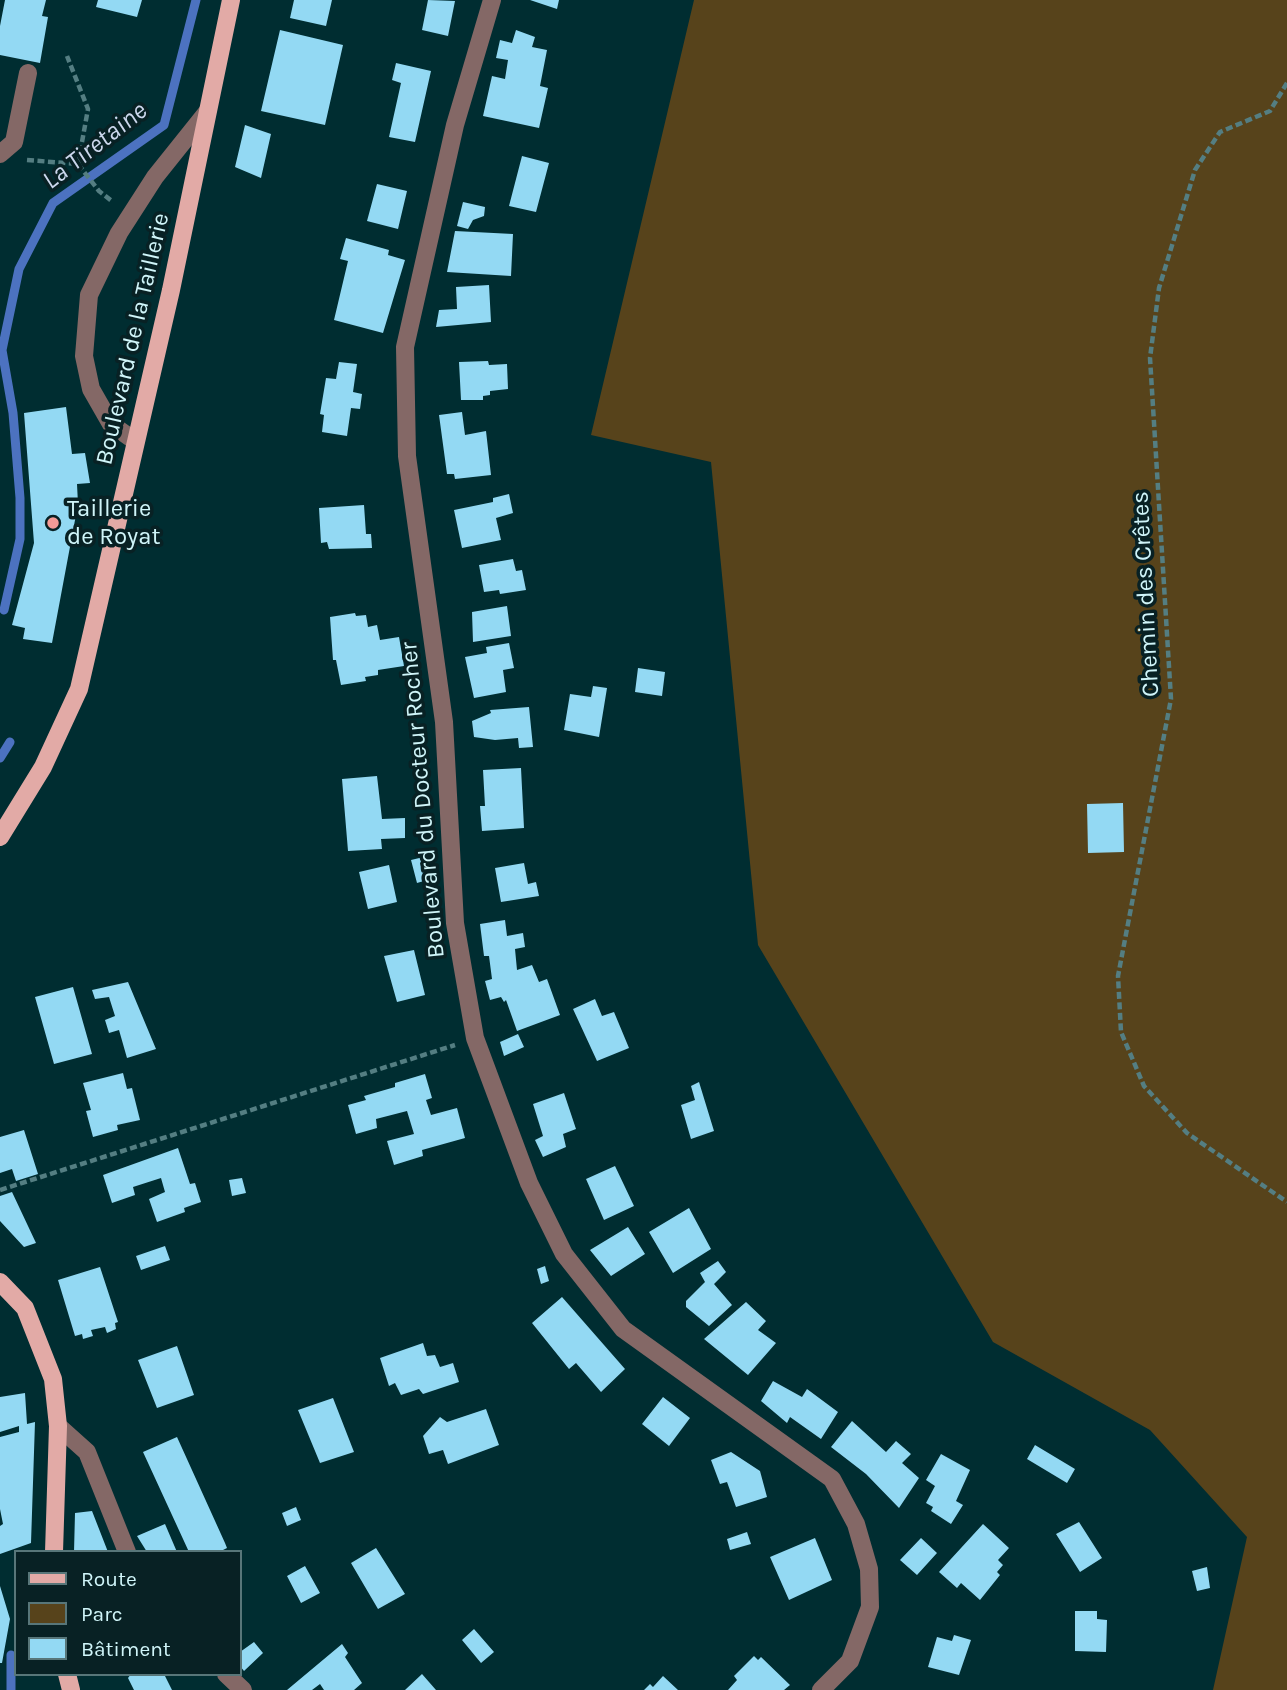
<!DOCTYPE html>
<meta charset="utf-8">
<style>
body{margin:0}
#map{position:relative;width:1287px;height:1690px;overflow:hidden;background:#002d31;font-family:Karla,sans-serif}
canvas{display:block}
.legend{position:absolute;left:14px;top:1550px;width:228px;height:126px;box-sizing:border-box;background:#082124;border:2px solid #587679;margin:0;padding:9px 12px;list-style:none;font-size:21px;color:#d0f5f9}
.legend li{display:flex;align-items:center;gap:14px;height:35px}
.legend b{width:35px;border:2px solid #587679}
</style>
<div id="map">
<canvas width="1287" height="1690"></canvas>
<ul class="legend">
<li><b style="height:9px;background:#e2aaa6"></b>Route</li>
<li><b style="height:19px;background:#57431b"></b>Parc</li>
<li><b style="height:19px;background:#93d9f3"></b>Bâtiment</li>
</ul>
</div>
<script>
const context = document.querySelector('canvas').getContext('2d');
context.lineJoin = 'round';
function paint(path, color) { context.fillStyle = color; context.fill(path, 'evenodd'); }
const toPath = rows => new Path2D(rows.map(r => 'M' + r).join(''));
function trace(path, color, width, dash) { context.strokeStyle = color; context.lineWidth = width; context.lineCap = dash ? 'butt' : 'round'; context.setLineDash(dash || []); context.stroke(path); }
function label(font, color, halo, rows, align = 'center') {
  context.font = font + ' Karla,sans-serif'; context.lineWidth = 7; context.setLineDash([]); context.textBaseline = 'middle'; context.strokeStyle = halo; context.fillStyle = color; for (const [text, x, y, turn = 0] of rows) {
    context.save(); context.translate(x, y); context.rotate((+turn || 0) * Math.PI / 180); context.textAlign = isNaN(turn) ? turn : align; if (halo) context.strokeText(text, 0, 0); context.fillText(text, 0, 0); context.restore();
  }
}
paint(toPath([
 [694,0,1287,0,1287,1690,1213,1690,1247,1537,1150,1430,993,1342,758,945,711,462,591,435]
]), '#57431b');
trace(toPath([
 [4,610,20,539,20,498,13,413,2,350,19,269,53,203,164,125,196,0],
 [0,758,10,742],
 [11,1690,11,1655]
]), '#4c72c0', 9);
paint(toPath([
 [5,0,46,0,42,16,48,17,40,63,0,55,0,26],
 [98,0,142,0,137,17,96,7],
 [294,0,332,0,326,26,290,18],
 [428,0,455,1,448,36,422,30],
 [530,0,559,0,557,9],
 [280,30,343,45,325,125,261,111],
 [516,30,535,37,532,47,547,50,540,86,548,88,539,128,483,116,492,76,505,79,508,60,496,58,500,40,512,43],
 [396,63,431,71,415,142,389,137,401,83,392,80],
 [245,125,271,134,261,178,235,167],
 [522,156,549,163,536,212,509,206],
 [377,184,407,191,398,229,367,221],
 [463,202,485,207,484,216,473,220,468,229,457,226],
 [455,231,513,234,511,276,447,272],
 [346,238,389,250,388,255,405,260,383,333,334,320,348,261,340,259],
 [489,285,491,322,436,327,439,310,457,309,456,287],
 [488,361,489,365,507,364,508,389,490,391,490,395,483,396,483,400,461,400,459,362],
 [339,362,357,364,353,392,362,394,360,409,351,408,347,436,322,432,324,415,320,414,326,378,336,379],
 [66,407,72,454,85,453,90,483,77,484,78,504,52,643,23,639,25,628,12,625,34,543,24,413],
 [462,412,465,435,486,431,491,475,455,479,454,474,447,474,439,415],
 [509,494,513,513,496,518,501,540,462,548,454,510,493,502,493,498],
 [364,505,366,534,371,534,372,548,329,549,327,542,321,543,319,508],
 [513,559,516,571,522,570,526,590,500,594,499,590,484,592,479,565],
 [507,606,511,636,473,642,472,612],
 [355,613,356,616,366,615,368,627,377,625,380,640,399,637,404,666,378,670,378,675,365,677,366,681,341,685,336,660,333,660,330,617],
 [509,643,514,668,503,670,506,692,474,698,465,657,487,653,486,647],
 [638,668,665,672,662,696,635,692],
 [593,686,607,688,599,737,564,730,570,694,591,697],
 [529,707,533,747,519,748,518,738,495,740,474,737,472,721,491,713,490,710],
 [521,768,524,828,482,831,480,806,485,806,483,770],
 [377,776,382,819,405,818,405,838,381,839,382,849,348,851,342,779],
 [1123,803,1124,852,1088,853,1087,804],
 [432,855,434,878,417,883,411,860],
 [524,863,528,884,536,882,539,896,501,902,495,868],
 [389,865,397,902,368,909,359,872],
 [505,920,507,936,523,933,525,947,515,949,517,970,532,965,539,982,547,979,560,1015,517,1031,506,1000,504,1002,501,997,490,1000,485,981,492,979,489,956,484,956,480,924],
 [414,950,425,995,397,1002,384,956],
 [128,982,156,1049,127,1058,119,1030,109,1033,105,1020,115,1016,109,997,95,999,92,990],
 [73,987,92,1054,54,1064,35,997],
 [595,999,602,1016,614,1012,629,1048,597,1061,573,1009],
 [518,1034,524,1047,504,1056,500,1042],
 [123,1073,127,1089,132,1088,140,1120,117,1125,118,1130,93,1137,86,1111,91,1110,83,1083],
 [425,1074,432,1098,426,1100,431,1115,457,1108,465,1138,422,1150,423,1156,394,1165,387,1141,414,1134,407,1111,376,1119,377,1128,356,1134,348,1105,366,1100,364,1096,395,1087,395,1083],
 [699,1082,714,1131,691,1139,681,1105,695,1100,691,1086],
 [564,1093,576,1129,563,1134,566,1147,543,1157,535,1140,543,1136,533,1104],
 [24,1130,38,1174,16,1181,12,1169,0,1173,0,1137],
 [178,1148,190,1184,195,1183,201,1202,184,1208,185,1212,157,1222,149,1199,165,1192,161,1178,133,1187,135,1195,112,1203,103,1175],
 [615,1166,634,1206,604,1220,586,1179],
 [242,1178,246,1193,232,1196,229,1180],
 [12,1192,36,1243,24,1247,0,1221,0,1196],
 [689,1208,711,1249,673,1273,649,1232],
 [628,1227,645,1254,611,1276,590,1250],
 [165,1246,170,1260,141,1270,136,1256],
 [718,1261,726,1272,714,1284,732,1305,709,1326,686,1307,686,1301,705,1282,700,1273],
 [545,1266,549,1281,541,1284,537,1269],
 [100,1267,118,1322,115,1323,116,1329,107,1333,105,1327,91,1330,93,1336,83,1339,82,1334,75,1336,58,1280],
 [562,1297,625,1369,601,1392,576,1363,569,1369,532,1323],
 [746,1302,766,1321,758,1330,776,1343,748,1375,704,1339],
 [423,1343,427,1356,435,1355,440,1367,453,1363,459,1382,423,1394,419,1389,401,1395,395,1383,389,1386,380,1358],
 [177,1346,194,1395,157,1408,138,1360],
 [773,1381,802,1397,807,1389,838,1412,821,1439,790,1417,787,1423,761,1401],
 [25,1393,27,1424,35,1422,31,1543,0,1554,0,1526,3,1524,0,1509,0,1437,19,1432,19,1426,0,1432,0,1397],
 [663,1397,690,1418,669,1446,642,1424],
 [333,1398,354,1452,320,1463,298,1410],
 [486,1409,499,1445,448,1464,443,1450,429,1454,423,1436,440,1417,447,1422],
 [852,1421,886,1452,896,1441,911,1454,902,1463,919,1478,899,1508,866,1474,831,1447],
 [177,1437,225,1543,227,1548,219,1552,189,1552,143,1452],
 [1035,1445,1075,1469,1067,1483,1027,1459],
 [731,1452,760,1471,767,1497,736,1507,727,1482,720,1484,711,1460],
 [941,1454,970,1470,956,1501,963,1505,951,1524,931,1511,933,1507,926,1503,935,1486,926,1480],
 [296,1507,301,1520,287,1526,282,1513],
 [92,1511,108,1552,74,1552,75,1513],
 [1079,1522,1102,1558,1080,1572,1056,1534],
 [165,1524,177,1552,147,1552,137,1536],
 [983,1524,1009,1548,998,1560,1003,1565,997,1572,1000,1575,980,1600,961,1583,957,1588,939,1572],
 [747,1532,751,1544,730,1550,727,1539],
 [815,1538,832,1580,789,1600,770,1557],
 [921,1538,937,1553,917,1575,900,1560],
 [376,1548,405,1594,378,1609,351,1563],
 [305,1566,320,1593,301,1603,287,1576],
 [1207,1567,1210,1588,1197,1591,1192,1571],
 [0,1586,10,1619,2,1663,0,1663],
 [1075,1611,1097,1611,1097,1619,1107,1620,1106,1652,1075,1651],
 [474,1629,494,1652,481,1663,462,1640],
 [954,1635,971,1640,959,1675,928,1667,937,1637,952,1641],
 [254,1642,263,1653,244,1671,240,1666,240,1652],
 [342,1644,348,1653,345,1657,362,1683,354,1690,324,1690,320,1684,312,1690,287,1690],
 [754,1656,758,1660,761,1657,790,1685,784,1690,728,1690,737,1680,734,1676],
 [131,1674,164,1674,172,1690,134,1690,128,1678],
 [422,1674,436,1690,405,1690],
 [663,1676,678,1690,644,1690,650,1684,653,1687]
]), '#93d9f3');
trace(toPath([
 [1287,83,1270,111,1220,132,1195,170,1159,288,1150,358,1171,699,1118,976,1121,1032,1144,1086,1187,1133,1287,1202],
 [27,160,78,164,88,109,67,56],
 [78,164,99,191,113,202],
 [0,1190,455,1045]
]), '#547e82', 4.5, [7, 3.5]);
trace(toPath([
 [492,0,455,125,405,347,407,456,444,722,455,923,475,1038,529,1183,564,1254,623,1329,832,1479,856,1524,869,1569,870,1607,850,1661,821,1690],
 [0,154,14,142,28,73],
 [135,441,111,424,91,389,84,356,89,295,119,233,155,177,207,112],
 [58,1426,87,1452,127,1552],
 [226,1674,243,1690]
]), '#846866', 18);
trace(toPath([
 [0,837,43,767,79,689,171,290,231,0],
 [0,1282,25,1308,53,1379,58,1426,54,1552],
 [67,1674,71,1690]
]), '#e2aaa6', 18);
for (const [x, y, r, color] of [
 [53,523,7,"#f59b97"]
]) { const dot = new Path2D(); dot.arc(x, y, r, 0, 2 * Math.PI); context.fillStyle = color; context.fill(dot); trace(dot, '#082124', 2.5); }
label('24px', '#d0f5f9', '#082124', [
 ["Boulevard de la Taillerie",133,339,-77],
 ["Chemin des Crêtes",1146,594,-93],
 ["Boulevard du Docteur Rocher",423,800,-95]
]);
label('24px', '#d0f5f9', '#082124', [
 ["Taillerie",67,509],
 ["de Royat",67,537]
], 'left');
label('italic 26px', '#cbd7ec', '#082124', [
 ["La Tiretaine",95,146,-38]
]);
</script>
